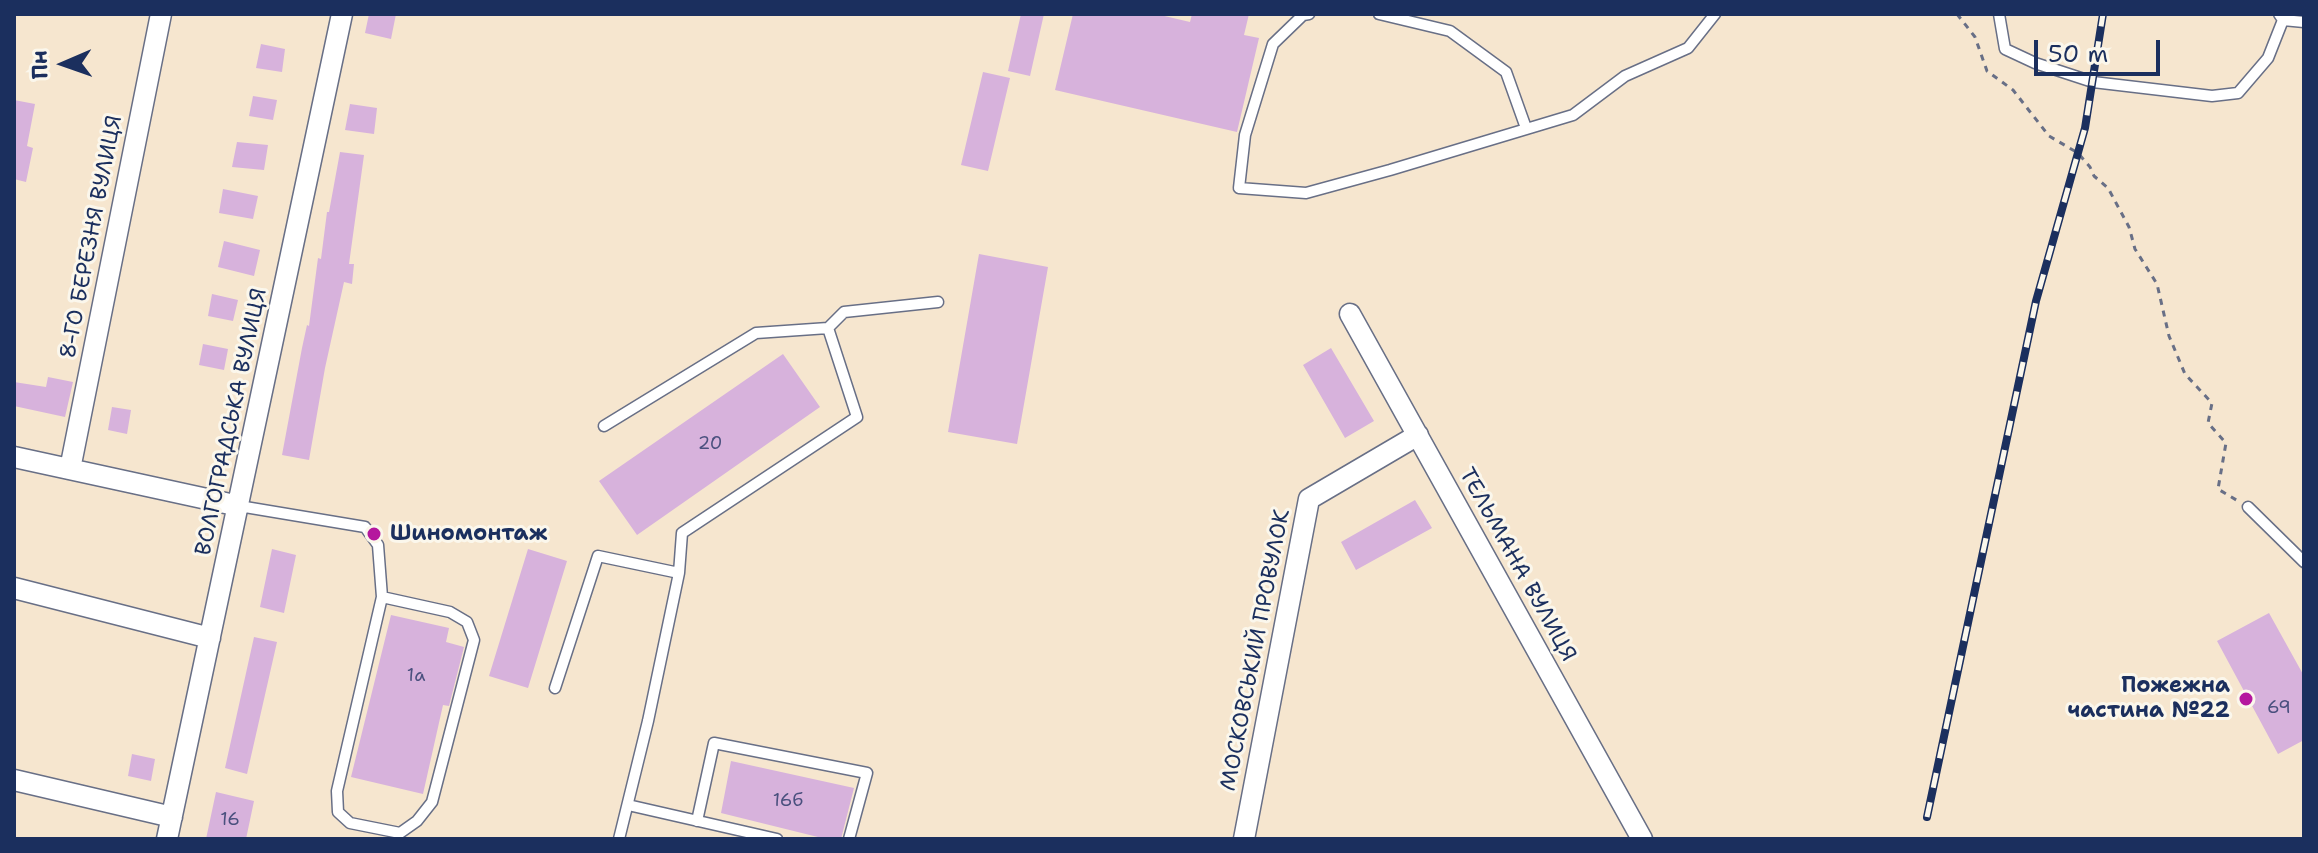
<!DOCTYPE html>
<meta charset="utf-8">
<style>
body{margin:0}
#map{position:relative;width:2318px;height:853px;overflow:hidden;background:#f6e6cf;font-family:"Shantell Sans",sans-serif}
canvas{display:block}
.frame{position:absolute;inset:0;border:16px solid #1b2f5e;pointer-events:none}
.north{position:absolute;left:24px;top:24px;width:80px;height:80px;-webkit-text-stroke:6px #fbf7ec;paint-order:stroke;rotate:268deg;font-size:22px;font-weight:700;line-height:32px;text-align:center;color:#1b2f5e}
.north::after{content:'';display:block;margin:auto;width:28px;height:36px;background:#1b2f5e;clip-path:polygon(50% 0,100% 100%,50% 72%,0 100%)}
.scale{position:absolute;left:2034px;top:40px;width:126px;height:36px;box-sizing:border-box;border:4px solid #1b2f5e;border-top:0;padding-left:10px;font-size:24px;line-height:28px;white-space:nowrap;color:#1b2f5e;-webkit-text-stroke:6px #fbf7ec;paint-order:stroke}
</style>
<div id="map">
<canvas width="2318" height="853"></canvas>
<div class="frame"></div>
<div class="north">Пн</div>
<div class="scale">50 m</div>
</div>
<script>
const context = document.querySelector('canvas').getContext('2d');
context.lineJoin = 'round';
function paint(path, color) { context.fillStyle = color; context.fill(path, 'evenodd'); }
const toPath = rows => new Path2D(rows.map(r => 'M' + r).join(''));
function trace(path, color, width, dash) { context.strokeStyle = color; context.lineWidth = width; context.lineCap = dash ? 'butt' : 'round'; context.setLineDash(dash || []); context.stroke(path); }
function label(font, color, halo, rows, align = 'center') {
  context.font = font + ' "Shantell Sans",sans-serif'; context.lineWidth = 6; context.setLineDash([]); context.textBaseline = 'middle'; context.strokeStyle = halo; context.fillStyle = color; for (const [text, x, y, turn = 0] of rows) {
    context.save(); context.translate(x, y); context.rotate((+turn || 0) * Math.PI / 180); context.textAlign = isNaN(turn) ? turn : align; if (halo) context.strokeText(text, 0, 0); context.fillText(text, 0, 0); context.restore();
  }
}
paint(toPath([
 [369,14,396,14,391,39,365,33],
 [1021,14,1044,14,1030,76,1008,71],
 [1073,14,1156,14,1190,22,1192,14,1249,14,1244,35,1259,38,1237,132,1055,90],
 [261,44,285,49,282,72,256,68],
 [983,72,1010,78,988,171,961,165],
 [253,96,277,100,273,120,249,116],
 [14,100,35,104,27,146,33,148,26,182,14,179],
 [350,104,377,108,374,134,345,130],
 [237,142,268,145,264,170,232,167],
 [340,152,364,155,349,264,354,264,352,284,344,282,325,368,309,460,282,455,302,348,307,325,309,326,318,258,321,259,327,212,329,212],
 [223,189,258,196,253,219,219,213],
 [224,241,260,250,254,276,218,267],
 [979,254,1048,267,1017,444,948,432],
 [212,294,238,300,233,321,208,316],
 [203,344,228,349,224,370,199,365],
 [1331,348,1374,421,1345,438,1303,365],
 [783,354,820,407,637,535,599,481],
 [48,377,73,382,65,417,14,406,14,382,46,387],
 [112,407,131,410,127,434,108,430],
 [1415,500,1432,528,1356,570,1341,542],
 [272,549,296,555,284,613,260,607],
 [528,549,567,561,528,688,489,676],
 [2269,613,2304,676,2304,740,2278,754,2217,641],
 [391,615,449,628,446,642,464,647,449,706,443,705,423,794,351,777],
 [254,637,277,642,247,774,225,768],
 [132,754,155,759,151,781,128,776],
 [731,761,854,788,841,839,826,839,721,813],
 [216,792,254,801,246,839,206,839]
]), '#d7b2dc');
const service = toPath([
 [1309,14,1303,15,1273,44,1245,135,1239,188,1306,193,1390,170,1573,115,1625,76,1688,48,1715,14],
 [1379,14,1450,31,1506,72,1526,128],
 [1999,14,2005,49,2035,63,2093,82,2212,96,2238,93,2268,58,2283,20],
 [2279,14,2283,20,2304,22],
 [604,426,756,333,828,328],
 [239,506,365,527,378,545,382,597,450,612,467,622,474,640,432,802,417,821,400,833,350,823,338,812,337,791,382,597],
 [2248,507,2304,562],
 [679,573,682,533,857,417,828,328,844,312,938,302],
 [555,688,598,556,679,573,648,721,619,839],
 [628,805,777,839],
 [697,821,714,743,867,773,849,839]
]);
const minor = toPath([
 [1350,314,1642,839],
 [14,457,239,506],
 [70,469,161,14],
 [14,588,210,638],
 [14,780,172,817],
 [167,839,342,14],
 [1244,839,1309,499,1418,435]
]);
trace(service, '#686f86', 13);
trace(minor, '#686f86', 23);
trace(toPath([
 [1957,14,1975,37,1987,71,2013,90,2049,136,2078,153,2090,167,2094,176,2108,188,2129,227,2135,249,2157,284,2169,336,2185,374,2212,403,2208,423,2226,443,2218,489,2238,501]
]), '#686f86', 3, [6, 6]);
trace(service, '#fff', 10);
trace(minor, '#fff', 20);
const rail = toPath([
 [1927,817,2036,301,2085,128,2103,14]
]);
trace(rail, '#1b2f5e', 8);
trace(rail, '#fbf7ec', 5, [15]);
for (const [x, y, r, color] of [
 [374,534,8,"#b5179e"],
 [2246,699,8,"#b5179e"]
]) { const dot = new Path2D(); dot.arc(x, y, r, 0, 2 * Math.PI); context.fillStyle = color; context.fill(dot); trace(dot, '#fbf7ec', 3); }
label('18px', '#4a507e', null, [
 ["20",710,444],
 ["1а",416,676],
 ["69",2279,708],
 ["16б",788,801],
 ["16",230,820]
]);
label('22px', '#1b2f5e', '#fbf7ec', [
 ["8-ГО БЕРЕЗНЯ ВУЛИЦЯ",92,237,-79],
 ["ВОЛГОГРАДСЬКА ВУЛИЦЯ",232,422,-78],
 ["ТЕЛЬМАНА ВУЛИЦЯ",1517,565,61],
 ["МОСКОВСЬКИЙ ПРОВУЛОК",1256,650,-79]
]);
label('bold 22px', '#1b2f5e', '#fbf7ec', [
 ["Шиномонтаж",390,534],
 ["Пожежна",2230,686,"right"],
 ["частина №22",2230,711,"right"]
], 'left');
</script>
